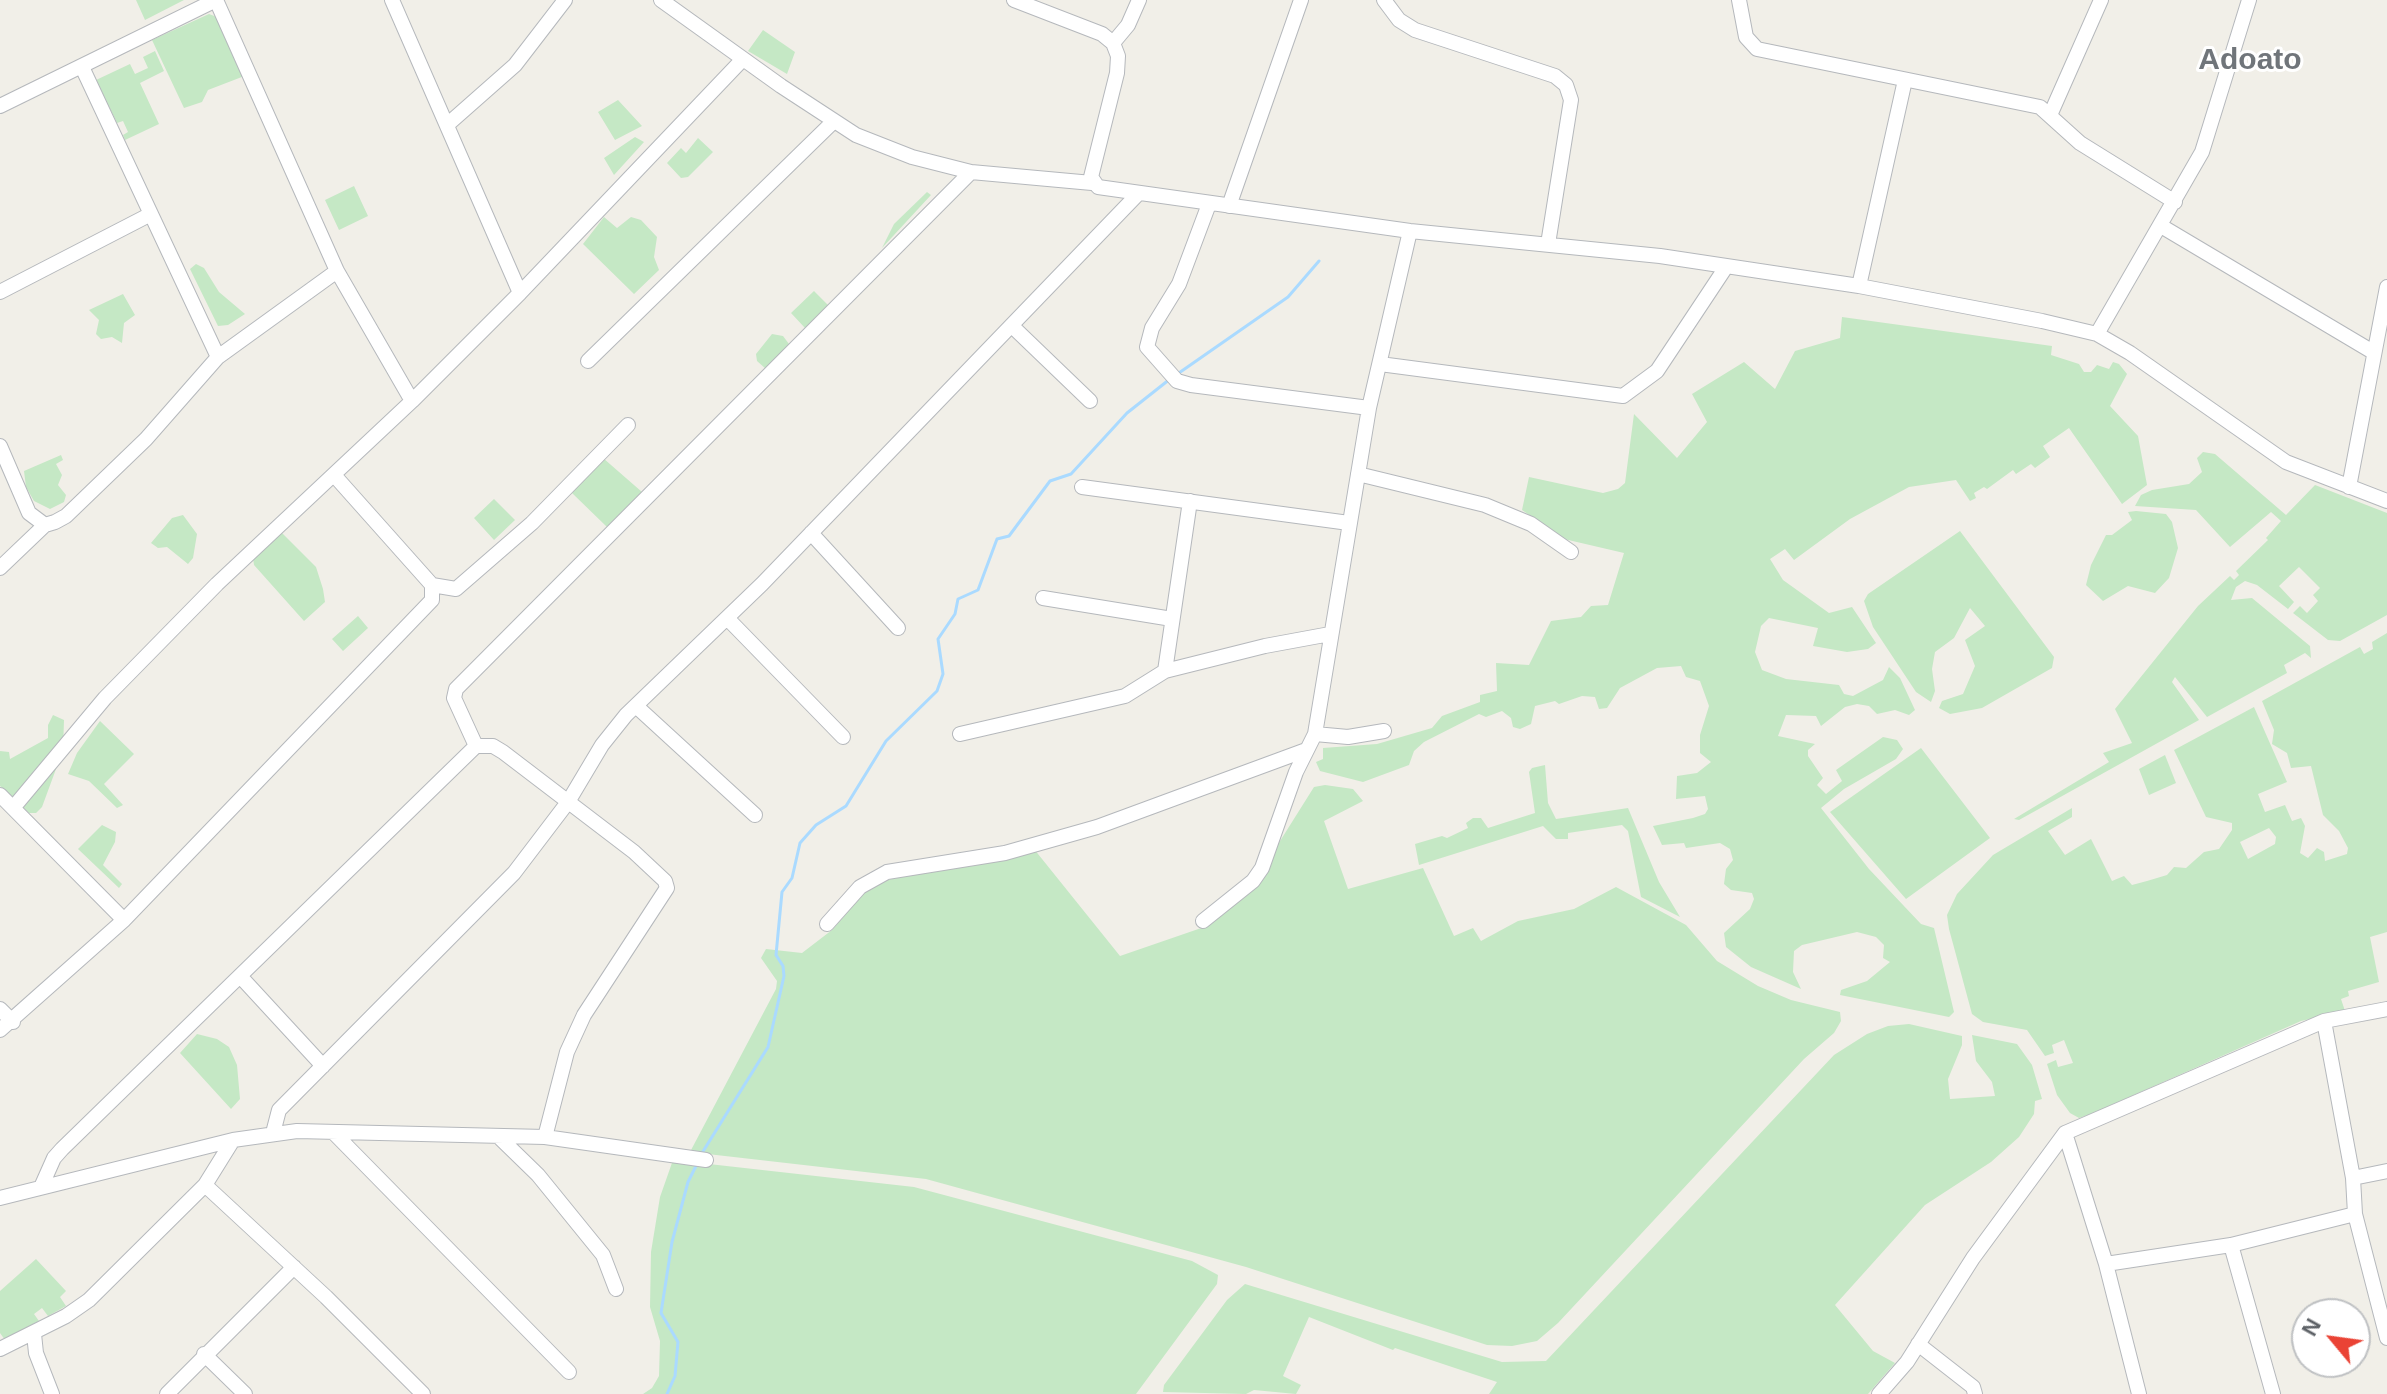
<!DOCTYPE html>
<style>
body{margin:0}
#map{position:relative;width:2387px;height:1394px;overflow:hidden;background:#f1efe8;font-family:Arial,sans-serif}
canvas{display:block}
.north{position:absolute;left:2291px;top:1298px;width:80px;height:80px;box-sizing:border-box;background:#fff;border:2px solid #bfc1c3;border-radius:50%;rotate:299deg;font-size:22px;font-weight:700;line-height:32px;text-align:center;color:#5f6368}
.north::after{content:'';display:block;margin:auto;width:28px;height:36px;background:#ea4335;clip-path:polygon(50% 0,100% 100%,50% 72%,0 100%)}
</style>
<div id="map">
<canvas width="2387" height="1394"></canvas>
<div class="north">N</div>
</div>
<script>
const context = document.querySelector('canvas').getContext('2d');
context.lineJoin = 'round';
function paint(path, color) { context.fillStyle = color; context.fill(path, 'evenodd'); }
const toPath = rows => new Path2D(rows.map(r => 'M' + r).join(''));
function trace(path, color, width, dash) { context.strokeStyle = color; context.lineWidth = width; context.lineCap = dash ? 'butt' : 'round'; context.setLineDash(dash || []); context.stroke(path); }
function label(font, color, halo, rows, align = 'center') {
  context.font = font + ' Arial,sans-serif'; context.lineWidth = 6; context.setLineDash([]); context.textBaseline = 'middle'; context.strokeStyle = halo; context.fillStyle = color; for (const [text, x, y, turn = 0] of rows) {
    context.save(); context.translate(x, y); context.rotate((+turn || 0) * Math.PI / 180); context.textAlign = isNaN(turn) ? turn : align; if (halo) context.strokeText(text, 0, 0); context.fillText(text, 0, 0); context.restore();
  }
}
paint(toPath([
 [136,0,184,0,145,20],
 [209,14,217,17,247,75,208,90,202,102,184,108,152,40],
 [763,30,795,52,787,74,748,51],
 [155,51,164,71,140,83,159,124,125,140,123,135,128,132,123,121,117,123,96,80,130,64,135,74,148,68,143,57],
 [618,100,642,126,615,140,598,112],
 [635,137,644,142,614,175,604,158],
 [698,138,713,152,688,177,681,178,667,163,681,148,686,153],
 [354,186,368,216,339,230,325,200],
 [927,192,931,195,882,248,894,224],
 [604,217,617,228,631,217,641,220,657,237,654,257,659,270,634,294,583,244],
 [196,264,204,268,219,292,245,314,228,325,218,326,190,269],
 [814,291,828,305,805,328,791,313],
 [123,294,135,315,124,323,122,343,112,337,101,339,96,334,99,320,89,310],
 [1842,317,2052,346,2051,355,2079,364,2084,372,2091,372,2097,365,2109,369,2113,362,2119,364,2127,374,2110,406,2138,436,2147,485,2122,504,2069,428,2043,446,2050,457,2035,468,2031,464,2016,474,2013,470,1987,489,1984,487,1974,493,1976,498,1970,501,1956,480,1909,487,1850,519,1794,560,1785,549,1770,559,1783,580,1829,613,1852,607,1876,643,1868,649,1847,652,1813,646,1818,628,1769,618,1761,626,1755,652,1762,670,1786,679,1839,685,1844,694,1853,696,1883,680,1889,667,1900,678,1915,710,1909,715,1895,710,1877,714,1869,706,1857,704,1845,707,1821,726,1816,716,1786,715,1778,736,1815,744,1808,750,1808,756,1823,778,1817,785,1826,794,1842,781,1836,770,1883,737,1897,740,1903,749,1896,759,1844,789,1821,808,1869,869,1921,924,1934,928,1954,1012,1949,1017,1840,995,1841,990,1867,981,1890,962,1883,958,1884,945,1876,937,1857,932,1802,945,1794,951,1793,972,1801,989,1751,967,1726,947,1724,933,1750,909,1754,899,1752,893,1731,890,1724,884,1726,869,1733,860,1730,849,1720,843,1686,848,1684,843,1662,845,1653,826,1693,818,1705,814,1708,809,1705,796,1676,799,1677,776,1697,773,1711,762,1700,753,1700,735,1709,706,1700,681,1686,677,1681,666,1657,668,1620,688,1607,708,1599,709,1595,697,1582,696,1559,704,1555,701,1535,706,1531,724,1520,729,1513,727,1511,718,1502,711,1486,717,1479,714,1424,742,1414,751,1409,765,1363,782,1320,771,1316,762,1323,759,1323,748,1377,744,1432,728,1442,716,1480,702,1480,695,1497,691,1496,663,1529,665,1551,621,1581,617,1591,606,1608,605,1624,553,1564,539,1522,510,1529,477,1603,493,1618,489,1625,483,1634,414,1677,458,1707,422,1692,394,1744,362,1775,389,1795,351,1840,338],
 [772,334,783,336,789,344,766,369,757,361,756,354],
 [2203,452,2215,454,2286,515,2315,485,2387,513,2387,615,2340,641,2328,640,2293,613,2300,606,2307,613,2318,601,2313,595,2320,588,2299,567,2279,586,2294,602,2288,609,2257,585,2245,581,2236,587,2231,600,2252,598,2310,646,2311,658,2305,653,2284,665,2287,673,2207,717,2175,677,2172,682,2199,720,2019,820,2014,819,2109,762,2103,753,2132,743,2115,709,2198,606,2230,576,2234,580,2239,575,2236,571,2268,540,2266,538,2281,521,2271,512,2230,547,2196,510,2135,506,2141,495,2152,490,2189,484,2202,472,2197,458],
 [61,455,63,460,56,464,62,475,58,485,66,495,64,502,50,509,34,501,26,487,24,471],
 [603,458,642,492,607,527,572,493],
 [494,499,515,520,494,540,474,518],
 [2136,511,2166,514,2172,522,2178,548,2169,578,2155,593,2128,586,2103,601,2086,585,2091,565,2106,535,2112,535,2132,520,2128,512],
 [183,515,197,534,193,558,188,564,167,547,158,548,151,543,172,518],
 [1960,531,2054,657,2052,668,1982,708,1950,714,1939,708,1942,701,1963,694,1975,666,1965,640,1985,626,1970,608,1954,638,1935,652,1932,669,1935,691,1931,702,1916,692,1873,627,1864,601,1868,594],
 [281,532,316,567,323,589,325,602,304,621,254,565,253,558],
 [358,616,368,628,343,651,332,639],
 [2387,633,2387,932,2370,937,2379,982,2348,991,2349,996,2341,999,2345,1011,2301,1021,2091,1114,2079,1118,2070,1113,2057,1095,2047,1064,2056,1060,2058,1067,2073,1063,2064,1040,2052,1045,2054,1053,2045,1056,2027,1030,1983,1022,1972,1014,1949,929,1947,915,1957,894,1993,855,2072,808,2072,817,2048,831,2065,855,2091,839,2112,881,2124,876,2132,885,2147,881,2167,875,2174,867,2186,868,2204,852,2219,849,2232,830,2232,823,2206,817,2174,750,2254,707,2287,782,2258,794,2265,812,2285,805,2292,821,2301,818,2305,826,2300,853,2308,858,2317,848,2324,852,2325,861,2347,854,2348,848,2339,831,2323,815,2311,766,2291,768,2287,753,2272,744,2274,730,2262,701,2360,647,2364,654,2373,649,2372,642],
 [2269,828,2276,837,2275,844,2248,859,2240,842],
 [53,715,64,720,63,750,42,807,36,813,29,813,0,786,0,751,9,752,10,759,48,738,48,725],
 [100,721,134,754,104,784,123,805,117,808,89,781,68,774,77,753],
 [1921,748,1990,838,1906,899,1830,812],
 [2165,755,2176,783,2149,795,2139,769],
 [1545,765,1548,803,1556,819,1628,808,1659,882,1680,917,1641,897,1628,831,1622,825,1568,833,1568,839,1556,839,1543,826,1419,865,1415,844,1442,836,1447,838,1468,828,1466,823,1473,818,1481,818,1488,828,1535,813,1529,772,1532,768],
 [1325,785,1353,789,1363,801,1324,821,1348,889,1423,868,1454,936,1473,928,1481,941,1518,921,1574,909,1616,887,1686,925,1717,961,1758,986,1791,1000,1840,1012,1841,1021,1834,1033,1804,1059,1558,1323,1537,1341,1512,1346,1487,1345,1246,1267,926,1179,690,1152,776,989,777,981,761,958,766,949,802,953,832,930,873,883,1034,849,1120,956,1210,925,1248,892,1314,787],
 [102,825,116,832,115,842,103,865,122,884,119,888,78,849],
 [1909,1024,1962,1036,1962,1045,1948,1079,1950,1099,1995,1096,1992,1082,1976,1061,1972,1035,2017,1044,2032,1065,2042,1099,2035,1101,2034,1114,2019,1137,1991,1162,1925,1205,1835,1305,1873,1351,1895,1363,1868,1394,1489,1394,1497,1382,1395,1348,1393,1350,1309,1317,1283,1376,1301,1385,1296,1394,1254,1390,1246,1394,1163,1392,1164,1385,1227,1300,1245,1284,1502,1362,1546,1361,1834,1055,1867,1034,1888,1026],
 [197,1034,217,1039,229,1047,237,1065,240,1099,231,1109,180,1053],
 [673,1160,914,1187,1192,1261,1218,1275,1217,1284,1136,1394,643,1394,652,1388,659,1376,660,1341,650,1307,651,1252,660,1197],
 [36,1259,66,1291,60,1297,66,1306,48,1316,42,1308,34,1314,39,1321,5,1340,0,1333,0,1291]
]), '#c5e8c5');
trace(toPath([
 [1176,375,1288,297,1319,261],
 [702,1153,768,1047,784,976,783,966,776,955,782,892,792,878,800,843,816,825,846,806,886,741,937,691,943,674,938,639,955,614,958,599,978,590,997,539,1009,536,1050,481,1071,474,1127,413,1170,379],
 [667,1394,675,1376,678,1342,661,1313,672,1242,688,1182,697,1164]
]), '#aadaff', 3);
const minor = toPath([
 [392,0,520,293],
 [661,0,781,86,856,135,912,157,971,172,1092,183],
 [1014,0,1102,34,1113,43,1118,56,1117,73,1091,177,1098,187,1410,231,1660,256,1859,286,2042,321,2097,334,2130,353,2286,462,2387,501],
 [1384,0,1399,20,1415,30,1555,76,1566,85,1571,100,1548,244],
 [1739,0,1746,37,1757,49,2040,107,2080,143,2175,202],
 [1113,43,1128,25,1139,0],
 [82,67,218,357],
 [0,106,216,0,337,271,412,401],
 [2051,113,2101,0],
 [447,125,515,65,565,0],
 [1209,204,1179,284,1152,328,1147,347,1177,381,1191,385,1369,408],
 [1229,206,1301,0],
 [2161,226,2373,352],
 [1859,286,1905,80],
 [0,292,151,214],
 [1012,326,1090,401],
 [2097,334,2202,152,2249,0],
 [588,361,834,121],
 [1380,364,1623,396,1657,371,1726,267],
 [0,446,29,513,45,525,55,522,66,516,146,439,218,357,337,271],
 [1358,474,1485,505,1531,524,1571,552],
 [1082,487,1349,523],
 [2349,487,2387,287],
 [811,533,898,628],
 [0,568,45,525],
 [432,585,456,589,532,523,628,425],
 [1043,598,1172,619],
 [727,618,843,737],
 [1165,671,1190,501],
 [636,706,755,815],
 [960,734,1125,696,1165,671,1265,646,1330,634],
 [1315,734,1348,737,1384,731],
 [476,746,493,746,503,752,634,852,665,881,667,888,584,1015,567,1052,545,1137],
 [0,795,124,920],
 [13,808,105,698,217,584,412,401,520,293,743,59],
 [1203,921,1253,881,1262,868,1296,772,1315,734,1369,408,1410,231],
 [827,924,860,887,887,872,1005,853,1097,827,1306,750],
 [240,976,323,1066],
 [0,1009,13,1022],
 [2324,1021,2353,1178,2355,1214,2387,1338],
 [0,1030,124,920,432,600,432,585,334,475],
 [273,1133,279,1110,514,873,568,802,602,745,626,715,762,584,1138,194],
 [334,1133,569,1372],
 [2065,1133,2106,1264,2139,1394],
 [501,1139,538,1175,603,1255,616,1289],
 [2353,1178,2387,1171],
 [42,1185,54,1158,62,1149,476,746,454,698,456,689,971,172],
 [205,1185,326,1297,423,1394],
 [0,1198,233,1140,297,1131,545,1137,706,1160],
 [2231,1245,2273,1394],
 [2106,1264,2231,1245,2355,1214],
 [34,1334,36,1353,52,1394],
 [1918,1344,1973,1387,1975,1394],
 [0,1349,66,1316,89,1300,205,1185,233,1140],
 [204,1354,245,1394],
 [167,1394,294,1267],
 [1879,1394,1907,1362,1973,1258,2065,1133,2324,1021,2387,1009]
]);
trace(minor, '#b5b8bc', 16);
trace(minor, '#fff', 14);
label('bold 30px', '#70757a', '#fff', [
 ["Adoato",2250,61]
]);
</script>
